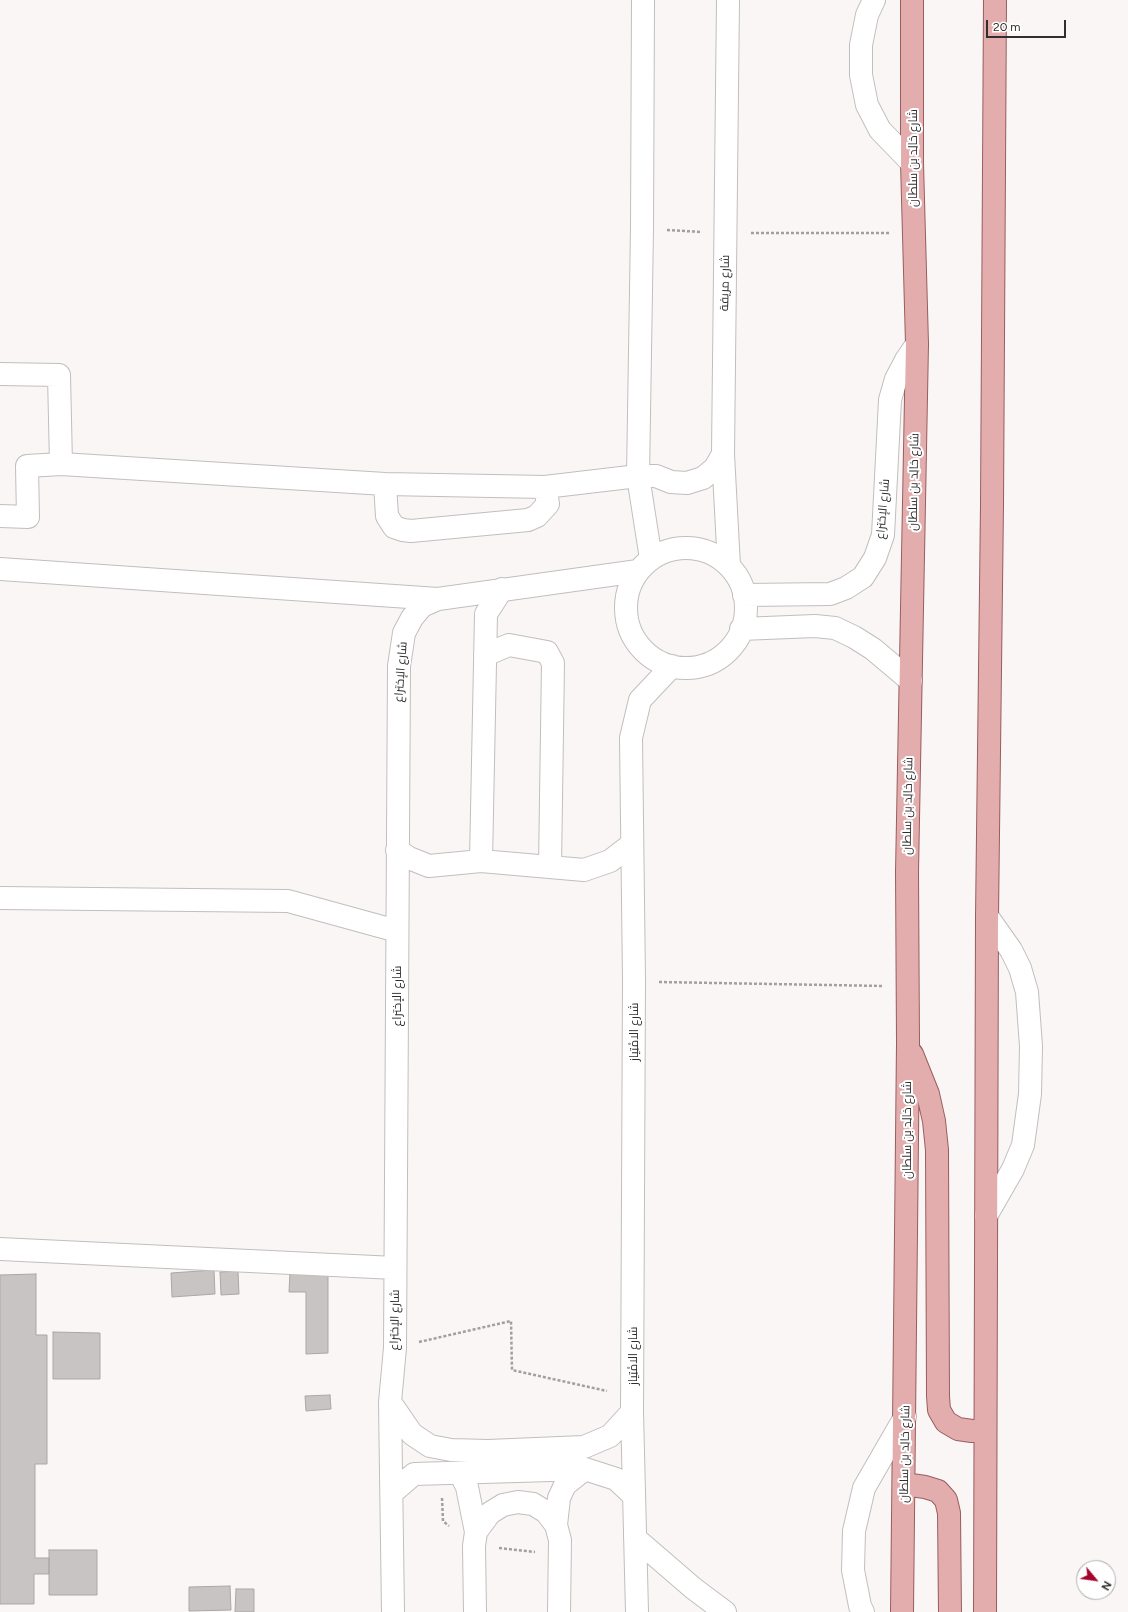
<!DOCTYPE html>
<meta charset="utf-8">
<style>
body{margin:0}
#map{position:relative;width:1128px;height:1612px;overflow:hidden;background:#faf6f6;font-family:Figtree,sans-serif}
canvas{display:block}
.north{position:absolute;left:1076px;top:1560px;width:40px;height:40px;box-sizing:border-box;background:#fff;border:1px solid #acabab;border-radius:50%;rotate:119deg;font-size:11px;font-weight:700;line-height:16px;text-align:center;color:#302e2e}
.north::after{content:'';display:block;margin:auto;width:14px;height:18px;background:#a4062b;clip-path:polygon(50% 0,100% 100%,50% 72%,0 100%)}
.scale{position:absolute;left:986px;top:20px;width:80px;height:18px;box-sizing:border-box;border:2px solid #302e2e;border-top:0;padding-left:5px;font-size:12px;line-height:14px;white-space:nowrap;color:#302e2e;-webkit-text-stroke:3px #fff;paint-order:stroke}
</style>
<div id="map">
<canvas width="1128" height="1612"></canvas>
<div class="north">N</div>
<div class="scale">20 m</div>
</div>
<script>
const context = document.querySelector('canvas').getContext('2d');
context.lineJoin = 'round';
function paint(path, color) { context.fillStyle = color; context.fill(path, 'evenodd'); }
const toPath = rows => new Path2D(rows.map(r => 'M' + r).join(''));
function trace(path, color, width, dash) { context.strokeStyle = color; context.lineWidth = width; context.lineCap = dash ? 'butt' : 'round'; context.setLineDash(dash || []); context.stroke(path); }
function label(font, color, halo, rows, align = 'center') {
  context.font = font + ' Figtree,Cairo,sans-serif'; context.lineWidth = 4; context.setLineDash([]); context.textBaseline = 'middle'; context.strokeStyle = halo; context.fillStyle = color; for (const [text, x, y, turn = 0] of rows) {
    context.save(); context.translate(x, y); context.rotate((+turn || 0) * Math.PI / 180); context.textAlign = isNaN(turn) ? turn : align; if (halo) context.strokeText(text, 0, 0); context.fillText(text, 0, 0); context.restore();
  }
}
const building = toPath([
 [214,1270,215,1294,172,1297,171,1273,214,1270],
 [238,1271,239,1294,221,1295,220,1272,238,1271],
 [290,1272,328,1272,328,1353,306,1354,306,1292,289,1292,290,1272],
 [36,1274,36,1335,47,1335,47,1464,35,1464,35,1558,49,1558,49,1574,34,1574,34,1604,0,1604,0,1275,36,1274],
 [53,1332,100,1333,100,1379,53,1379,53,1332],
 [330,1395,331,1409,306,1411,305,1396,330,1395],
 [49,1550,97,1550,97,1595,49,1595,49,1550],
 [230,1586,231,1610,189,1611,189,1587,230,1586],
 [236,1589,254,1589,254,1612,235,1612,236,1589]
]);
paint(building, '#c8c4c3');
trace(building, '#aba7a7', 1);
const minor = toPath([
 [643,0,642,228,638,476,656,476,671,482,687,483,703,478,715,468,723,454],
 [728,0,723,454,729,566],
 [874,0,867,15,861,45,861,75,867,105,880,130,912,163],
 [0,374,59,375,61,464],
 [385,484,387,516,394,527,403,530,411,531,528,520,537,516,548,504,545,487],
 [0,516,28,517,27,466,61,464,385,484,545,487,638,476,651,559],
 '626 608a60 60 0 1 1 120 0a60 60 0 1 1-120 0Z',
 [0,569,438,599],
 [502,589,486,614,481,861,584,870,610,861,632,844],
 [744,595,830,594,846,588,863,577,875,558,883,535,890,400,896,379,906,360,917,344],
 [741,629,815,626,835,628,854,637,873,649,911,681],
 [485,655,509,645,547,652,553,663,550,867],
 [397,850,409,858,429,866,481,861],
 [0,898,288,901,397,931],
 [986,1216,1013,1169,1023,1145,1030,1094,1031,1046,1027,992,1020,968,1011,950,987,916],
 [0,1249,395,1268],
 [390,1402,412,1434,430,1446,451,1450,488,1451,584,1447,610,1436,632,1412,634,981,631,738,640,700,672,666],
 [632,1412,637,1612],
 [460,1473,467,1487,476,1532,474,1546,475,1612],
 [393,1492,414,1474,585,1469,616,1479,634,1496],
 [556,1525,559,1498,565,1485,585,1469],
 [476,1532,490,1513,503,1505,518,1502,533,1504,546,1512,556,1525,560,1540,559,1612],
 [635,1538,693,1588,725,1612],
 [393,1612,390,1402,395,1348,399,666,404,633,412,618,422,606,438,599,638,571],
 [863,1612,860,1606,853,1570,854,1531,864,1488,905,1417]
]);
const major = toPath([
 [912,1054,928,1094,934,1121,937,1150,938,1396,939,1410,946,1422,958,1429,972,1431,985,1431],
 [904,1484,925,1487,938,1491,946,1500,949,1513,950,1612],
 [902,1612,908,1043,907,872,917,344,912,163,912,0],
 [985,1612,987,916,992,505,995,0]
]);
trace(minor, '#c2bebd', 24);
trace(major, '#995d5e', 24);
trace(toPath([
 [667,230,702,232],
 [751,233,890,233],
 [659,982,884,986],
 [419,1342,511,1321,512,1370,607,1391],
 [442,1498,443,1521,449,1526],
 [499,1548,535,1552]
]), '#a39f9f', 2.5, [3, 2]);
trace(minor, '#fff', 22);
trace(major, '#e3adae', 22);
label('12px', '#302e2e', '#fff', [
 ["شارع خالِد بن سلطان",913,158,-90],
 ["شارع مريفة",725,283,-89],
 ["شارع خالِد بن سلطان",914,482,-89],
 ["شارع الإختراع",883,509,-85],
 ["شارع الإختراع",401,672,-86],
 ["شارع خالِد بن سلطان",908,806,-89],
 ["شارع الإختراع",397,996,-90],
 ["شارع الامْتِياز",634,1032,-90],
 ["شارع خالِد بن سلطان",907,1130,-90],
 ["شارع الإختراع",395,1320,-89],
 ["شارع الامْتِياز",633,1356,-90],
 ["شارع خالِد بن سلطان",905,1454,-89]
]);
</script>
